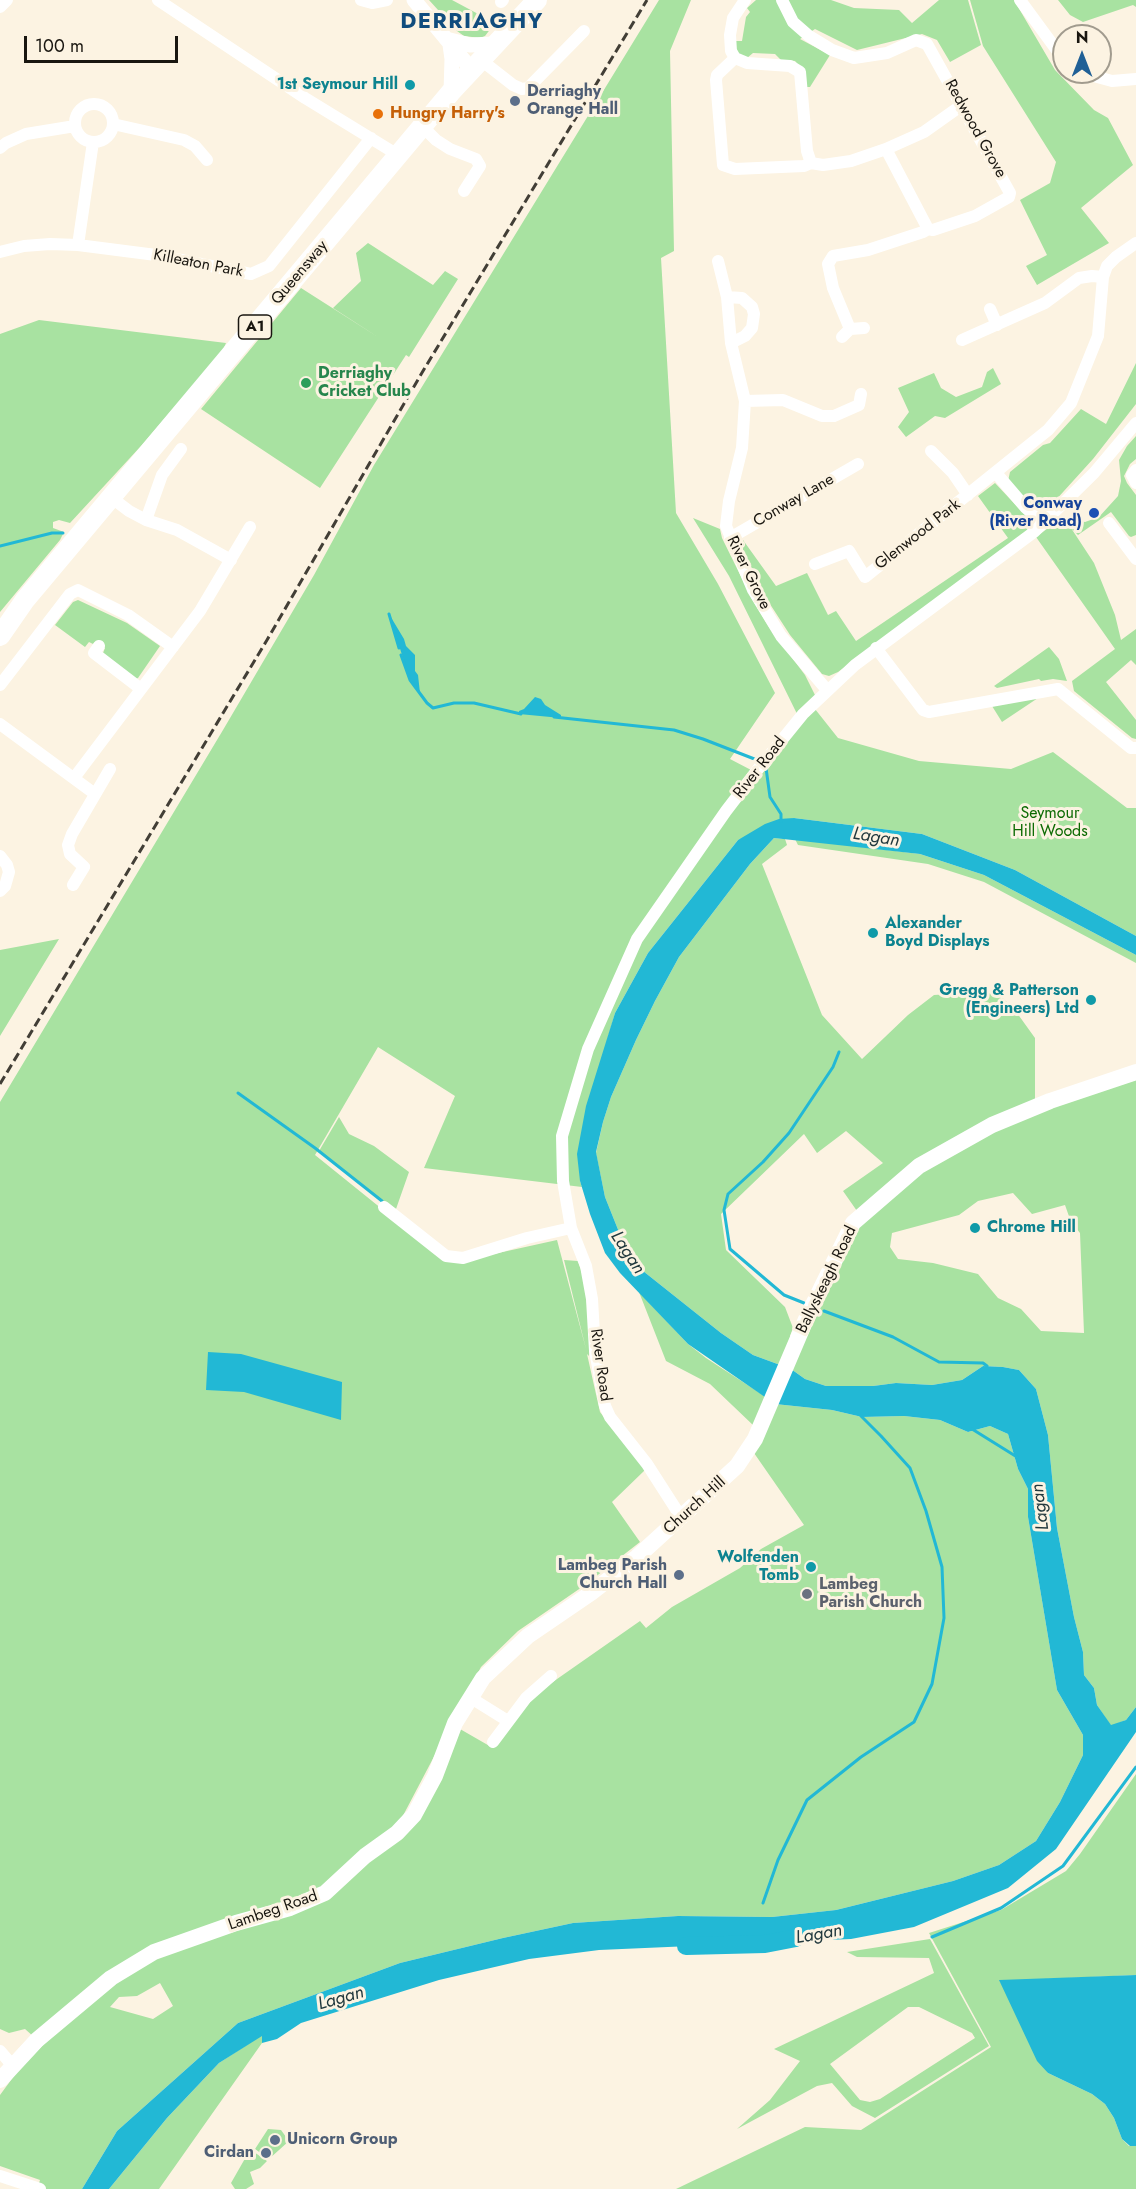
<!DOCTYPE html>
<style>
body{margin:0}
#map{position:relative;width:1136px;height:2189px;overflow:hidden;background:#fcf3e2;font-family:Jost,sans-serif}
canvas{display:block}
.north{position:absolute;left:1052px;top:24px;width:60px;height:60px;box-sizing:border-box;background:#fcf3e2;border:2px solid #a19b8e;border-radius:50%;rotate:0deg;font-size:16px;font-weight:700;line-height:24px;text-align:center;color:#191610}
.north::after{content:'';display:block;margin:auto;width:21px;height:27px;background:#206096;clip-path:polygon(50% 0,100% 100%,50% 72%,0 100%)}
.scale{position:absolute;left:24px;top:36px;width:154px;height:27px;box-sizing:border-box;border:3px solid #191610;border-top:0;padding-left:8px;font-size:18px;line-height:21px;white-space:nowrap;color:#191610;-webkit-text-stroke:4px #fcf3e2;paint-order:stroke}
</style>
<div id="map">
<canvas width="1136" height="2189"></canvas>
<div class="north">N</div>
<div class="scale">100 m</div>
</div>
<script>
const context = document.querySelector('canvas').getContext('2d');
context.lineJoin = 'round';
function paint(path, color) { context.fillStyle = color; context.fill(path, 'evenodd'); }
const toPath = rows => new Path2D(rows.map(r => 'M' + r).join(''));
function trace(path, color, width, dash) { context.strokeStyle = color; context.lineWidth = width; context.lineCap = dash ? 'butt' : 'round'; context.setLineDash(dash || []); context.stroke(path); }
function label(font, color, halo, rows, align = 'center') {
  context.font = font + ' Jost,sans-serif'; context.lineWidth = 6; context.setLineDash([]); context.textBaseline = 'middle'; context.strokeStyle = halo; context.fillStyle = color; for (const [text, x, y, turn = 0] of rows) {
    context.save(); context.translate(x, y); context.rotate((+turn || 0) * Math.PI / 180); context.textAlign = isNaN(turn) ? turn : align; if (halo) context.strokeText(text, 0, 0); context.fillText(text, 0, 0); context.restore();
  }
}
paint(toPath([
 [429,0,452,0,495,23,485,36,480,38,464,36,457,31],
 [659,0,691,0,670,51,674,251,661,258,676,513,718,584,775,693,730,759,753,771,801,722,729,576,693,518,720,529,722,538,752,599,769,627,805,675,816,697,815,709,838,738,919,761,1011,769,1053,752,1127,808,1136,808,1136,936,1015,870,922,834,794,818,738,840,648,953,615,1013,602,1058,580,1181,582,1187,424,1168,455,1096,378,1047,315,1155,444,1259,462,1261,557,1240,586,1349,564,1260,578,1261,585,1282,590,1340,589,1356,587,1354,600,1412,645,1470,612,1502,640,1542,585,1585,518,1631,481,1667,396,1829,460,1729,493,1748,537,1693,640,1621,646,1628,672,1607,740,1568,761,1549,804,1525,754,1453,760,1445,775,1404,832,1410,862,1417,904,1416,940,1420,968,1432,990,1426,1008,1434,1018,1469,1028,1489,1028,1517,1057,1690,1083,1735,1083,1755,1060,1802,1036,1841,999,1865,953,1881,836,1910,772,1917,678,1916,573,1923,503,1938,400,1963,238,2023,117,2131,82,2189,37,2189,40,2180,0,2166,0,2095,17,2072,43,2045,25,2029,9,2033,0,2029,0,1102,223,730,314,575,374,465],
 [160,1983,173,2006,153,2019,110,2007,119,1997,137,1996],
 [756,0,831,0,854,8,899,10,912,23,939,0,968,0,981,45,950,62,937,40,922,34,857,50,815,29,800,39,830,55,810,87,805,87,802,69,795,61,781,60,775,54,753,53,747,58,739,56,735,49,735,41,742,41,746,17,750,12,747,8],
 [970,0,1014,0,1055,70,1094,110,1108,118,1133,165,1081,208,1109,243,1037,285,1026,266,1047,255,1020,200,1050,183,1056,162,983,46],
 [1058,0,1136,0,1136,7,1133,5,1083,22,1070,15],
 [368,243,433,285,445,271,458,279,409,357,406,355,320,488,201,409,301,288,381,339,333,308,361,281,356,253],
 [39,320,226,343,222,352,141,446,70,523,59,520,53,522,53,528,64,532,60,540,0,612,0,334],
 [1136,363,1136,404,1093,459,1054,502,1045,506,1035,508,1008,481,1010,472,1043,445,1050,443,1081,409,1106,424],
 [993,368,1001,384,945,418,935,416,906,437,898,427,909,412,898,388,934,373,941,388,956,397,982,387,987,372],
 [1136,436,1136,459,1130,464,1124,476,1127,483,1136,495,1136,535,1131,537,1129,536,1111,512,1078,535,1071,528,1094,563,1115,615,1121,640,1136,629,1136,665,1131,660,1106,682,1136,720,1136,739,1132,738,1074,691,1072,681,1115,649,1036,537,1063,517,1085,522,1099,517,1118,496,1121,481,1119,460,1127,446],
 [995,483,1027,517,1029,524,1026,534,838,672,829,676,822,674,790,635,768,601,743,550,743,540,776,586,807,573,828,615,836,611,856,641,1008,538,978,496],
 [78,600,127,623,160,646,138,678,136,679,103,653,105,648,95,642,93,644,89,642,85,647,55,625,73,602],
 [1049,647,1059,659,1067,681,1053,679,1041,681,1039,679,997,688,994,686],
 [1038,698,1002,722,992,706],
 [774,838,785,839,787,845,762,864,822,1015,862,1059,908,1015,934,995,980,992,1000,995,1017,1013,1035,1038,1035,1101,989,1121,914,1162,857,1211,843,1191,883,1163,846,1131,817,1153,804,1134,721,1214,726,1250,785,1307,793,1328,790,1336,803,1341,857,1227,923,1169,996,1129,1034,1113,1136,1080,1136,1707,1126,1720,1111,1726,1097,1705,1094,1688,1084,1675,1083,1652,1074,1617,1057,1528,1048,1435,1036,1389,1019,1370,1003,1367,983,1366,962,1380,932,1385,896,1383,873,1386,826,1386,805,1379,791,1369,753,1355,721,1333,638,1267,619,1232,605,1197,596,1153,603,1122,611,1097,636,1040,655,1001,679,957,750,864],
 [1013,1193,1032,1214,1065,1205,1071,1222,1080,1233,1084,1333,1041,1331,1021,1309,998,1298,978,1274,933,1263,898,1259,890,1247,892,1233,959,1215,978,1201],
 [795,839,920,854,984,875,1136,955,1136,963,984,882,928,864,798,845],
 [59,939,0,1036,0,950],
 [339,1117,349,1134,374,1146,409,1172,396,1209,379,1198,319,1151],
 [639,1292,688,1344,706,1358,766,1397,754,1426,710,1384,666,1361],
 [1136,1774,1136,1975,1000,1981,1048,2073,1092,2094,1105,2104,1114,2118,1122,2139,1129,2146,1136,2146,1136,2189,676,2189,805,2127,861,2130,991,2047,929,1933,1001,1910,1066,1871,1080,1854],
 [930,1939,989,2046,875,2118,852,2106,832,2083,817,2086,737,2129,770,2100,800,2061,774,2049,934,1973,929,1958,857,1957,847,1952],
 [908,2007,919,2007,972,2033,975,2038,880,2099,870,2102,860,2100,830,2064],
 [262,2035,262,2043,159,2189,109,2189,167,2118,219,2063],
 [268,2129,281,2130,289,2141,269,2159,255,2149],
 [254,2152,267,2161,260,2168,250,2172,254,2184,246,2189,235,2189,231,2183,247,2155,251,2157]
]), '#a8e2a1');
paint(toPath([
 [389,614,404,639,406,646,415,655,415,671,418,675,420,693,410,680],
 [535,697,541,699,545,705,561,715,561,718,519,714,519,711,524,709],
 [794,818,922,834,1015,870,1136,936,1136,955,984,875,920,854,774,838,750,864,679,957,655,1001,636,1040,611,1097,603,1122,596,1152,605,1197,619,1232,638,1267,721,1333,753,1355,791,1369,805,1379,826,1386,873,1386,896,1383,932,1385,962,1380,983,1366,1003,1367,1019,1370,1036,1389,1048,1435,1057,1528,1074,1617,1083,1652,1084,1675,1094,1688,1097,1705,1111,1725,1126,1720,1136,1707,1136,1732,1056,1849,1008,1888,914,1927,851,1939,599,1950,529,1959,439,1980,301,2023,277,2039,262,2043,262,2036,219,2063,167,2118,109,2189,82,2189,117,2131,238,2023,400,1963,503,1938,573,1923,678,1916,772,1917,836,1910,953,1881,999,1865,1036,1841,1060,1802,1083,1755,1083,1735,1057,1690,1028,1517,1028,1489,1018,1469,1008,1434,990,1426,968,1432,940,1420,904,1416,862,1417,832,1410,775,1404,688,1344,620,1273,605,1253,590,1214,580,1181,577,1154,586,1106,615,1013,648,953,738,840,765,824,779,819],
 [208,1352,241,1354,342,1382,341,1420,244,1392,206,1390],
 [1136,1975,1136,2146,1130,2146,1122,2139,1114,2118,1105,2104,1092,2094,1048,2073,1037,2061,999,1980]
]), '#22b8d5');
trace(toPath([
 [0,546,52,533,63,533],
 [389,614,399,648],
 [401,655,410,680,427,703,433,708,454,703,474,703,521,714],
 [554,717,674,730,703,739,757,760],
 [766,768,770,797,781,814,781,821],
 [238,1093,315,1148,382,1201],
 [804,1303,784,1295,730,1249,724,1210,728,1194,763,1162,789,1133,833,1067,839,1052],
 [824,1311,893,1337,939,1362,983,1363,987,1366],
 [972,1429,1017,1457],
 [763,1903,778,1860,807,1800,861,1757,914,1722,932,1684,944,1618,942,1567,926,1511,910,1468,881,1436,861,1416],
 [932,1937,1001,1908,1063,1866,1136,1767]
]), '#22b8d5', 3);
trace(toPath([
 [686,1946,765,1944,796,1938]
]), '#22b8d5', 18);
trace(toPath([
 [158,0,305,98,398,155],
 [361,0,372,3,387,0],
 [745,0,733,18,730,35,731,51,735,58,747,63,790,66,800,72,807,151,811,163,823,165,851,161,886,149,924,132,962,105],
 [782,0,793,22,809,36,832,50,854,58,887,53,916,40,927,44,1010,193,1009,197,975,216,933,230,928,229,923,232,868,250,833,256,828,264,833,288,850,329],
 [1020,0,1064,60],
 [501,2,503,0],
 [0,7,7,0],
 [735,58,717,75,716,80,723,165,735,169,804,166,811,163],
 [481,60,513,85,522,89,528,88,584,31],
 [1079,72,1112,81,1136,79],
 '75 123a19 19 0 1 1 38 0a19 19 0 1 1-38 0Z',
 [113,124,184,140,195,146,207,160],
 [422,126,436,140,450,149,476,159,480,166,464,191],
 [0,148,6,143,26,134,75,126],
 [886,149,928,229],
 [78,245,93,142],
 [0,252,24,246,50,244,78,245,156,255,251,274,269,266,371,138],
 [718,261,727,297,731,343,745,401,742,448,729,501,726,526,753,590,781,636,827,690],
 [727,297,742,298,752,307,754,314,752,328,745,336,731,343],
 [990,309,997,325],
 [842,337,850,329,864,328],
 [962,340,1045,303,1079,278,1092,276,1103,277],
 [745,401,783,400,822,416,834,416,859,405,861,394],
 [931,451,953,473,968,495],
 [1136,470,1132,475,1136,483],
 [996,473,1026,508,1043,523],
 [112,498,129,511,146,520,177,530,231,560],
 [146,520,162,475,181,449],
 [1109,523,1136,559],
 [730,538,858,464],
 [815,564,849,551,865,577,1048,430,1071,403,1098,336,1103,277,1107,266,1116,257,1136,243],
 [99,646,94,653,141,689],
 [876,648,923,710,929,712,1058,689,1131,748,1136,748],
 [0,685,70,594,78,590,128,615,173,647],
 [0,724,95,794],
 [764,762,803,714,855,665,1034,532,1094,473,1136,423],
 [74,778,200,611,250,527],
 [0,856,7,865,9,872,5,886,0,891],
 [73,885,84,867,70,854,68,845,72,834,110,769],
 [384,1207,446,1256,463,1258,527,1238,571,1228],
 [681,1517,647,1464,610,1417,605,1406,595,1351,592,1299,586,1266,571,1228,563,1181,562,1136,588,1049,637,939,726,811,762,764],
 [471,1698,508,1721],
 [493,1742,526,1698,551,1676],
 [0,2051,12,2065],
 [0,2176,40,2189]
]), '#fff', 12);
trace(toPath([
 [414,0,472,70],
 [446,39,470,45,494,44],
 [450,45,452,59,451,92],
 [762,764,764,762]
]), '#fff', 15);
trace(toPath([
 [0,2080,37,2040,111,1978,154,1952,236,1923,290,1908,325,1893,365,1856,397,1833,414,1815,435,1776,455,1723,483,1678,528,1636,591,1593,637,1557,737,1466,755,1439,807,1317,853,1223,919,1166,992,1125,1050,1101,1136,1072]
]), '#fff', 16);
trace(toPath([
 [0,636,25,600,451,92,537,0]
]), '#fff', 20);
trace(toPath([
 [0,1084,267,640,423,371,647,0]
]), '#423e36', 3, [9, 4.5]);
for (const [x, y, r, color] of [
 [410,85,6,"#0f9aa8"],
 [515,101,6,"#5c6f8a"],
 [378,114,6,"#e8710a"],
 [306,383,6,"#2e9e5b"],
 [1094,513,6,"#1a4fb4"],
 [873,933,6,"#0f9aa8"],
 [1091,1000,6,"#0f9aa8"],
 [975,1228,6,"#0f9aa8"],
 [811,1567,6,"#0f9aa8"],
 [679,1575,6,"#5c6f8a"],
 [807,1594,6,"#6b7280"],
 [275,2140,6,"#5c6f8a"],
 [266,2153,6,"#5c6f8a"]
]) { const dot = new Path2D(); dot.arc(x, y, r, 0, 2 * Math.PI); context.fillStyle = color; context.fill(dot); trace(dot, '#fcf3e2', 2); }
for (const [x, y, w] of [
 [255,327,33]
]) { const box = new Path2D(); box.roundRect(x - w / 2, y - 12, w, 24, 4.5); context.fillStyle = '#fcf3e2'; context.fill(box); trace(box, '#191610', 1.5); }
label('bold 15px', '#191610', null, [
 ["A1",255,327]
]);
label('bold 16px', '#0d838f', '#fcf3e2', [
 ["1st Seymour Hill",398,85],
 ["Alexander",885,924,"left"],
 ["Boyd Displays",885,942,"left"],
 ["Gregg & Patterson",1079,991],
 ["(Engineers) Ltd",1079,1009],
 ["Chrome Hill",987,1228,"left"],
 ["Wolfenden",799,1558],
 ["Tomb",799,1576]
], 'right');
label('bold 16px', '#4e5e75', '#fcf3e2', [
 ["Derriaghy",527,92],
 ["Orange Hall",527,110],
 ["Lambeg Parish",667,1566,"right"],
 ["Church Hall",667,1584,"right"],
 ["Unicorn Group",287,2140],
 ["Cirdan",254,2153,"right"]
], 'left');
label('bold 16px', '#c56008', '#fcf3e2', [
 ["Hungry Harry's",390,114]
], 'left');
label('16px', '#191610', '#fcf3e2', [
 ["Redwood Grove",975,129,61],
 ["Killeaton Park",198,264,11],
 ["Queensway",300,273,-50],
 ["Conway Lane",794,501,-30],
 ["Glenwood Park",918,535,-38],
 ["River Grove",748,573,64],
 ["River Road",760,768,-52],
 ["Ballyskeagh Road",827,1280,-64],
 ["River Road",600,1365,82],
 ["Church Hill",695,1506,-42],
 ["Lambeg Road",273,1911,-19]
]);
label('bold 16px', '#27864d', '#fcf3e2', [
 ["Derriaghy",318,374],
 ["Cricket Club",318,392]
], 'left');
label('bold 16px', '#164399', '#fcf3e2', [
 ["Conway",1082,504],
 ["(River Road)",1082,522]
], 'right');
label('16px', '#0b6a02', '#fcf3e2', [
 ["Seymour",1050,814],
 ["Hill Woods",1050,832]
]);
label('bold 16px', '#5b616d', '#fcf3e2', [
 ["Lambeg",819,1585],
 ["Parish Church",819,1603]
], 'left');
label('italic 18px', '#22393e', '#fcf3e2', [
 ["Lagan",876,838,9],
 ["Lagan",627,1253,57],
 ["Lagan",1041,1507,-97],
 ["Lagan",819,1935,-10],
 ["Lagan",341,1999,-16]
]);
context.letterSpacing = '1.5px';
label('bold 22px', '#104c7d', '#fcf3e2', [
 ["DERRIAGHY",472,23]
]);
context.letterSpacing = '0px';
</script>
